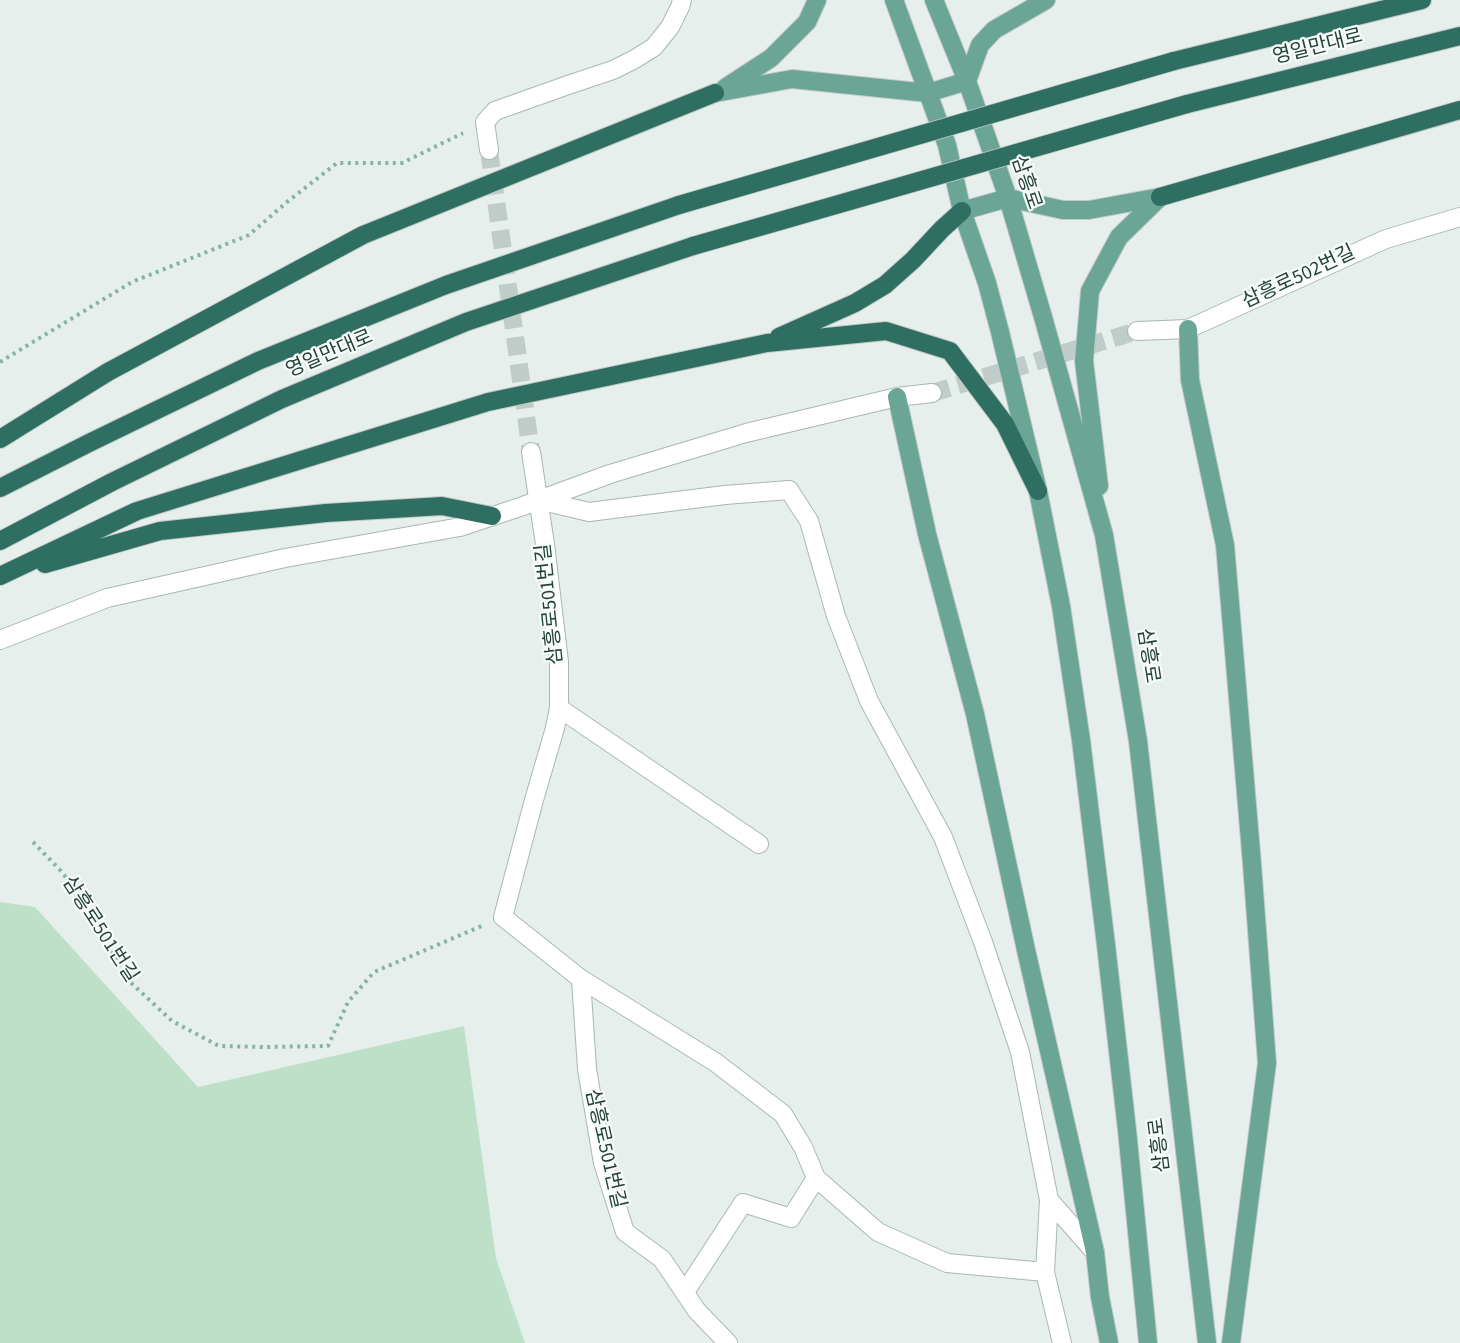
<!DOCTYPE html>
<meta charset="utf-8">
<style>
body{margin:0}
canvas{display:block;background:#e6efeb}
</style>
<canvas width="1460" height="1343"></canvas>
<script>
const context = document.querySelector('canvas').getContext('2d');
context.lineJoin = 'round';
function paint(path, color) { context.fillStyle = color; context.fill(path, 'evenodd'); }
const toPath = rows => new Path2D(rows.map(r => 'M' + r).join(''));
function trace(path, color, width, dash) { context.strokeStyle = color; context.lineWidth = width; context.lineCap = dash ? 'butt' : 'round'; context.setLineDash(dash || []); context.stroke(path); }
function label(font, color, halo, rows, align = 'center') {
  context.font = font + ' "Source Sans 3","Noto Sans KR",sans-serif'; context.lineWidth = 4.5; context.setLineDash([]); context.textBaseline = 'middle'; context.strokeStyle = halo; context.fillStyle = color; for (const [text, x, y, turn = 0] of rows) {
    context.save(); context.translate(x, y); context.rotate((+turn || 0) * Math.PI / 180); context.textAlign = isNaN(turn) ? turn : align; if (halo) context.strokeText(text, 0, 0); context.fillText(text, 0, 0); context.restore();
  }
}
paint(toPath([
 [0,902,35,907,198,1087,464,1026,496,1258,525,1343,0,1343]
]), '#bfe0c8');
trace(toPath([
 [489,150,531,452],
 [932,393,1137,331]
]), '#bfccc8', 18, [18, 9]);
const minor = toPath([
 [489,150,485,122,495,111,568,85,613,70,635,59,654,47,670,27,680,7,682,0],
 [1137,331,1188,329,1386,239,1460,217],
 [531,452,545,544,559,662,559,708,555,728,534,800,503,917,581,979,587,1069,603,1163,625,1232,662,1259,697,1311,728,1343],
 [538,500,589,512,725,495,789,490,809,521,836,616,869,701,943,837,983,942,1020,1052,1049,1200,1095,1252],
 [0,640,107,598,285,558,460,527,523,506,610,474,746,433,897,397,932,393],
 [559,708,759,844],
 [581,979,715,1062,783,1114,803,1147,816,1178,878,1232,947,1263,1045,1272],
 [1049,1200,1045,1272,1062,1343],
 [685,1292,743,1203,791,1218,816,1178]
]);
const major = toPath([
 [894,0,947,145,962,211,987,283,1000,332,1038,491,1061,606,1081,740,1106,945,1127,1130,1148,1343],
 [934,0,967,81,1008,198,1043,317,1104,535,1138,741,1207,1343],
 [967,81,980,45,994,30,1046,0],
 [725,88,771,58,807,22,817,0],
 [715,93,792,79,928,93,967,81],
 [962,211,1008,198,1063,210,1089,210,1160,197],
 [1188,329,1190,380,1225,545,1252,864,1267,1063,1231,1343],
 [897,397,927,534,975,714,1026,950,1095,1252,1100,1297,1109,1343],
 [1099,486,1084,361,1090,291,1119,237,1160,197]
]);
const highway = toPath([
 [1174,61,1422,0],
 [1187,104,1460,36],
 [1160,197,1460,110],
 [779,337,855,303,885,285,913,260,942,229,962,211],
 [0,439,108,372,363,235,715,93],
 [0,488,89,443,258,361,446,285,679,205],
 [0,541,112,482,282,399,466,322,693,246],
 [45,564,160,531,326,513,442,506,492,516],
 [0,576,137,511,488,402,767,343,886,331,950,351,1005,424,1038,491]
]);
trace(minor, '#a8b8b2', 20);
trace(major, '#c2cac8', 20);
trace(highway, '#c2cac8', 20);
trace(toPath([
 [0,362,132,282,249,235,287,202,337,163,402,163,463,133],
 [33,842,63,873,101,933,128,980,172,1021,219,1046,265,1047,328,1046,348,1002,374,972,484,925]
]), '#86b3a5', 4, [3, 4.5]);
trace(minor, '#fff', 18);
trace(major, '#6aa596', 18);
trace(highway, '#2f6f62', 18);
const highwayBridge = toPath([
 [679,205,1174,61],
 [693,246,1187,104]
]);
trace(highwayBridge, '#c2cac8', 20, []);
trace(highwayBridge, '#2f6f62', 18);
label('20px', '#24423a', '#f7fbf9', [
 ["영일만대로",1318,48,-14],
 ["삼흥로",1025,183,71],
 ["삼흥로502번길",1299,278,-25],
 ["영일만대로",330,355,-23],
 ["삼흥로501번길",551,604,-96],
 ["삼흥로",1147,656,81],
 ["삼흥로501번길",99,930,57],
 ["삼흥로",1161,1145,-97],
 ["삼흥로501번길",604,1149,77]
]);
</script>
